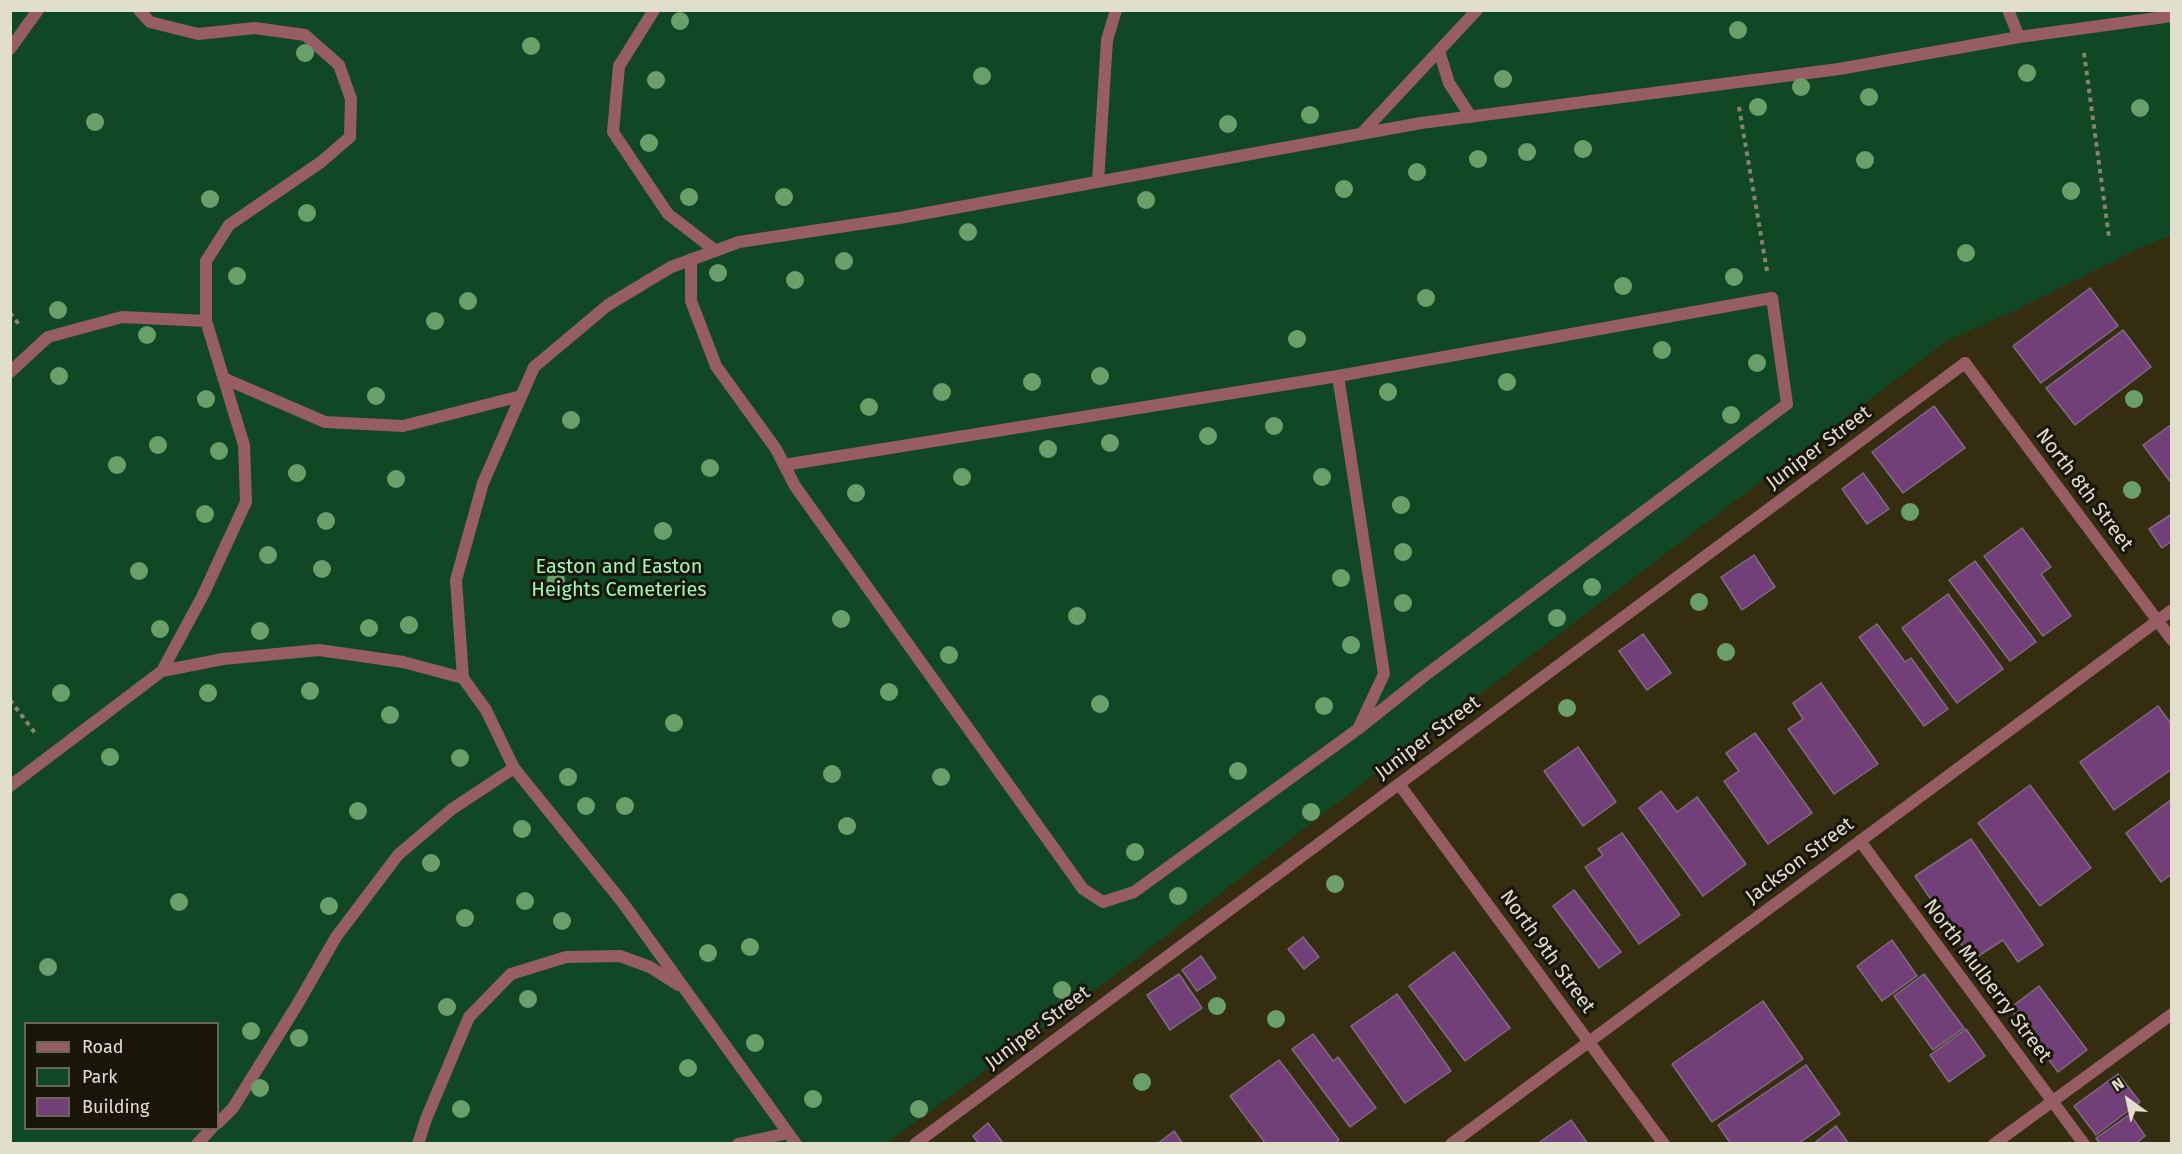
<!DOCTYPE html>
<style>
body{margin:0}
#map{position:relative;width:2182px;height:1154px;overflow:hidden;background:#352d0f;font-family:"Fira Sans",sans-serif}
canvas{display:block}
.frame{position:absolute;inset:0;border:12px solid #e2decc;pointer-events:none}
.legend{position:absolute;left:24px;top:1022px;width:195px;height:108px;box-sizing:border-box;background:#191509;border:2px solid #696557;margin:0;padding:8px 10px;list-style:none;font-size:18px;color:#e2decc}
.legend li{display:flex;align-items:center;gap:12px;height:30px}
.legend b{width:30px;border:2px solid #696557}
.north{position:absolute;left:2098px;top:1070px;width:60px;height:60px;-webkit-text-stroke:4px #191509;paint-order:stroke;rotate:327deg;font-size:16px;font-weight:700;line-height:24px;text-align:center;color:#e2decc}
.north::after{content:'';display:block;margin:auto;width:21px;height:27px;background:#e2decc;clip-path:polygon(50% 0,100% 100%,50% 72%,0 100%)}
</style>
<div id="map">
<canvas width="2182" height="1154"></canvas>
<div class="frame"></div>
<ul class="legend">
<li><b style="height:8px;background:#965d62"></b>Road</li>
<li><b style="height:16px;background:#104825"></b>Park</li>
<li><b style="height:16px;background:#714078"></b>Building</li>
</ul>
<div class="north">N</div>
</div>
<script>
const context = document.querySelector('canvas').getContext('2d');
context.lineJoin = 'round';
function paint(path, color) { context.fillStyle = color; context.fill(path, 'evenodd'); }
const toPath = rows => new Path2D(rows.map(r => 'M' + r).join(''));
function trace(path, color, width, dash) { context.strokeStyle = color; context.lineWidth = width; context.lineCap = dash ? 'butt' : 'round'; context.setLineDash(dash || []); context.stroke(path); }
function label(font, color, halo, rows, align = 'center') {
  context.font = font + ' "Fira Sans",sans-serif'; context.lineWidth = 6; context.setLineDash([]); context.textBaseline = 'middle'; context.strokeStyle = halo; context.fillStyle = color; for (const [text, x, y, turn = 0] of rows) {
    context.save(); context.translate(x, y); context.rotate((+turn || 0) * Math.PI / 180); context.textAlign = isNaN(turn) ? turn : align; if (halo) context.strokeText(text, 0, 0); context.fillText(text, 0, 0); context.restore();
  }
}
paint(toPath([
 [10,11,2171,11,2171,235,2135,250,2007,314,1948,340,1398,756,1115,975,887,1143,11,1143],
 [26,1024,218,1024,218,1128,26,1128]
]), '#104825');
const building = toPath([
 [2090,288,2118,326,2041,383,2013,346,2090,288],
 [2123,330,2151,367,2075,425,2046,388,2123,330],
 [1934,406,1965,448,1903,493,1872,452,1934,406],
 [2172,424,2172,484,2143,445,2172,424],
 [1863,473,1889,509,1867,524,1842,489,1863,473],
 [2172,514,2172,541,2162,548,2149,529,2172,514],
 [2022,528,2051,567,2041,574,2071,616,2043,636,1984,556,2022,528],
 [1754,555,1775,587,1742,610,1721,577,1754,555],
 [1975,561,2036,642,2010,661,1949,580,1975,561],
 [1948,594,2003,669,1957,703,1902,628,1948,594],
 [1877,624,1905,662,1911,658,1948,709,1924,726,1859,637,1877,624],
 [1643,634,1671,673,1647,690,1619,651,1643,634],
 [1821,683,1878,764,1834,794,1788,729,1803,719,1793,703,1821,683],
 [2158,706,2172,725,2172,769,2114,810,2080,762,2158,706],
 [1755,733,1812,813,1768,844,1724,781,1739,771,1726,753,1755,733],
 [1578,747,1616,802,1583,826,1544,771,1578,747],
 [2030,785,2091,868,2040,906,1978,823,2030,785],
 [1661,791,1677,812,1697,797,1746,864,1703,896,1639,808,1661,791],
 [2172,799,2172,874,2161,882,2126,833,2172,799],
 [1622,833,1680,915,1639,944,1585,867,1603,855,1598,849,1622,833],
 [1971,839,2043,945,2018,962,2003,940,1972,960,1915,876,1971,839],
 [1574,890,1621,952,1599,968,1553,906,1574,890],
 [1303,937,1319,957,1304,969,1288,949,1303,937],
 [1892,940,1917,976,1882,1001,1857,966,1892,940],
 [1454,952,1510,1028,1465,1061,1409,986,1454,952],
 [1201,956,1216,978,1197,991,1182,970,1201,956],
 [1179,974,1202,1008,1170,1030,1147,995,1179,974],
 [1924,974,1964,1028,1933,1050,1894,996,1924,974],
 [2039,986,2087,1050,2058,1072,2010,1008,2039,986],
 [1397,994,1451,1071,1405,1103,1351,1026,1397,994],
 [1763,1001,1803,1059,1712,1122,1672,1064,1763,1001],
 [1966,1029,1985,1056,1949,1082,1930,1055,1966,1029],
 [1313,1034,1333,1061,1338,1057,1376,1108,1350,1127,1292,1049,1313,1034],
 [1279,1060,1339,1140,1334,1144,1266,1144,1230,1096,1279,1060],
 [1806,1065,1840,1114,1798,1144,1731,1144,1718,1125,1806,1065],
 [2118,1074,2140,1102,2096,1135,2074,1106,2118,1074],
 [2130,1114,2145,1136,2135,1144,2100,1144,2096,1138,2130,1114],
 [1571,1120,1588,1144,1537,1144,1571,1120],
 [988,1123,1003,1143,1002,1144,979,1144,973,1136,988,1123],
 [1836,1126,1849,1144,1813,1144,1836,1126],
 [1174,1131,1183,1144,1157,1144,1174,1131]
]);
paint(building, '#714078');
trace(building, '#816b84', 1.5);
trace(toPath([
 [2084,53,2109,237],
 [1739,107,1767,271],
 [10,313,21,327],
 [10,700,35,733]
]), '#89836a', 4, [4.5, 4.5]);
trace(toPath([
 [139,10,150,22,198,34,255,28,305,35,339,65,351,99,350,137,321,162,229,225,206,261,206,321,244,445,246,502,203,595,162,671],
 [654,10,619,66,613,132,668,214,716,251],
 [2008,10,2019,37],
 [10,49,38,10],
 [1439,51,1449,83,1471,117],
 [1361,134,1477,10],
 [1098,182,1107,40,1116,10],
 [691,259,691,301,716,366,776,449,795,486,1083,889,1103,902,1134,892,1358,729,1384,674,1338,376],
 [10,372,48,337,122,317,206,321],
 [223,378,325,422,403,426,521,396],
 [784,465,1338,376,1772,298,1787,404,1423,677,1358,729],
 [10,786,162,671,223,659,319,650,403,662,463,678],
 [1860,841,2084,1144],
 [218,1123,233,1108,297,1005,336,937,398,855,452,809,514,768],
 [197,1144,212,1128],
 [418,1144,426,1119,469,1017,511,974,566,957,620,956,650,967,678,985],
 [738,1144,788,1133],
 [796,1144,623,903,514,768,486,710,463,678,456,580,483,483,534,367,608,305,671,267,739,242,899,218,1421,123,1839,69,2019,37,2172,16],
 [915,1144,1965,363],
 [1994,1144,2172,1014]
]), '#965d62', 12);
trace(toPath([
 [1965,363,2172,640],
 [1399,784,1664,1144],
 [1451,1144,2172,610]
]), '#965d62', 12);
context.fillStyle = '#6b9f6a';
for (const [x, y] of [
 [680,21],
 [1738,30],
 [531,46],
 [305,53],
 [2027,73],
 [982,76],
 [1503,79],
 [656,80],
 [1801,87],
 [1869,97],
 [1758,107],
 [2140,108],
 [1310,115],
 [95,122],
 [1228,124],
 [649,143],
 [1583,149],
 [1527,152],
 [1478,159],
 [1865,160],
 [1417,172],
 [1344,189],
 [2071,191],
 [689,197],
 [784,197],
 [210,199],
 [1146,200],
 [307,213],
 [968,232],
 [1966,253],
 [844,261],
 [718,273],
 [237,276],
 [1734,277],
 [795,280],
 [1623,286],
 [1426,298],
 [468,301],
 [58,310],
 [435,321],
 [147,335],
 [1297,339],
 [1662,350],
 [1757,363],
 [59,376],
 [1100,376],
 [1032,382],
 [1507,382],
 [942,392],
 [1388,392],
 [376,396],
 [206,399],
 [2134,399],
 [869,407],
 [1731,415],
 [571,420],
 [1274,426],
 [1208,436],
 [1110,443],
 [158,445],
 [1048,449],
 [219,451],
 [117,465],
 [710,468],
 [297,473],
 [962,477],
 [1322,477],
 [396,479],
 [2132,490],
 [856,493],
 [1401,505],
 [1910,512],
 [205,514],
 [326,521],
 [663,531],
 [1403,552],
 [268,555],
 [322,569],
 [139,571],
 [1341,578],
 [556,580],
 [1592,587],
 [1699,602],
 [1403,603],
 [1077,616],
 [1557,618],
 [841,619],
 [409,625],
 [369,628],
 [160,629],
 [260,631],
 [1351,645],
 [1726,652],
 [949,655],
 [310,691],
 [889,692],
 [61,693],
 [208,693],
 [1100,704],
 [1324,706],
 [1567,708],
 [390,715],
 [674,723],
 [110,757],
 [460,758],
 [1238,771],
 [832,774],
 [568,777],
 [941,777],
 [586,806],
 [625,806],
 [358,811],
 [1311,812],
 [847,826],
 [522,829],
 [1135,852],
 [431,863],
 [1335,884],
 [1178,896],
 [525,901],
 [179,902],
 [329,906],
 [465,918],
 [562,921],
 [750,947],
 [708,953],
 [48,967],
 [1062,990],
 [528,999],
 [1217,1006],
 [447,1007],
 [1276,1019],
 [251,1031],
 [299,1038],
 [755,1043],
 [688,1068],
 [1142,1082],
 [260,1088],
 [813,1099],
 [461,1109],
 [919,1109]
]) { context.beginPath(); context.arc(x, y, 9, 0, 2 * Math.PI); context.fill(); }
label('20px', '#e2decc', '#191509', [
 ["Juniper Street",1819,448,-37],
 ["North 8th Street",2084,490,53],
 ["Juniper Street",1428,738,-37],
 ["Jackson Street",1800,861,-37],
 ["North 9th Street",1547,952,54],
 ["North Mulberry Street",1987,981,53],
 ["Juniper Street",1038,1028,-37]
]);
label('20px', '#98fcb5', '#191509', [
 ["Easton and Easton",619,567],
 ["Heights Cemeteries",619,590]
]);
</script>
